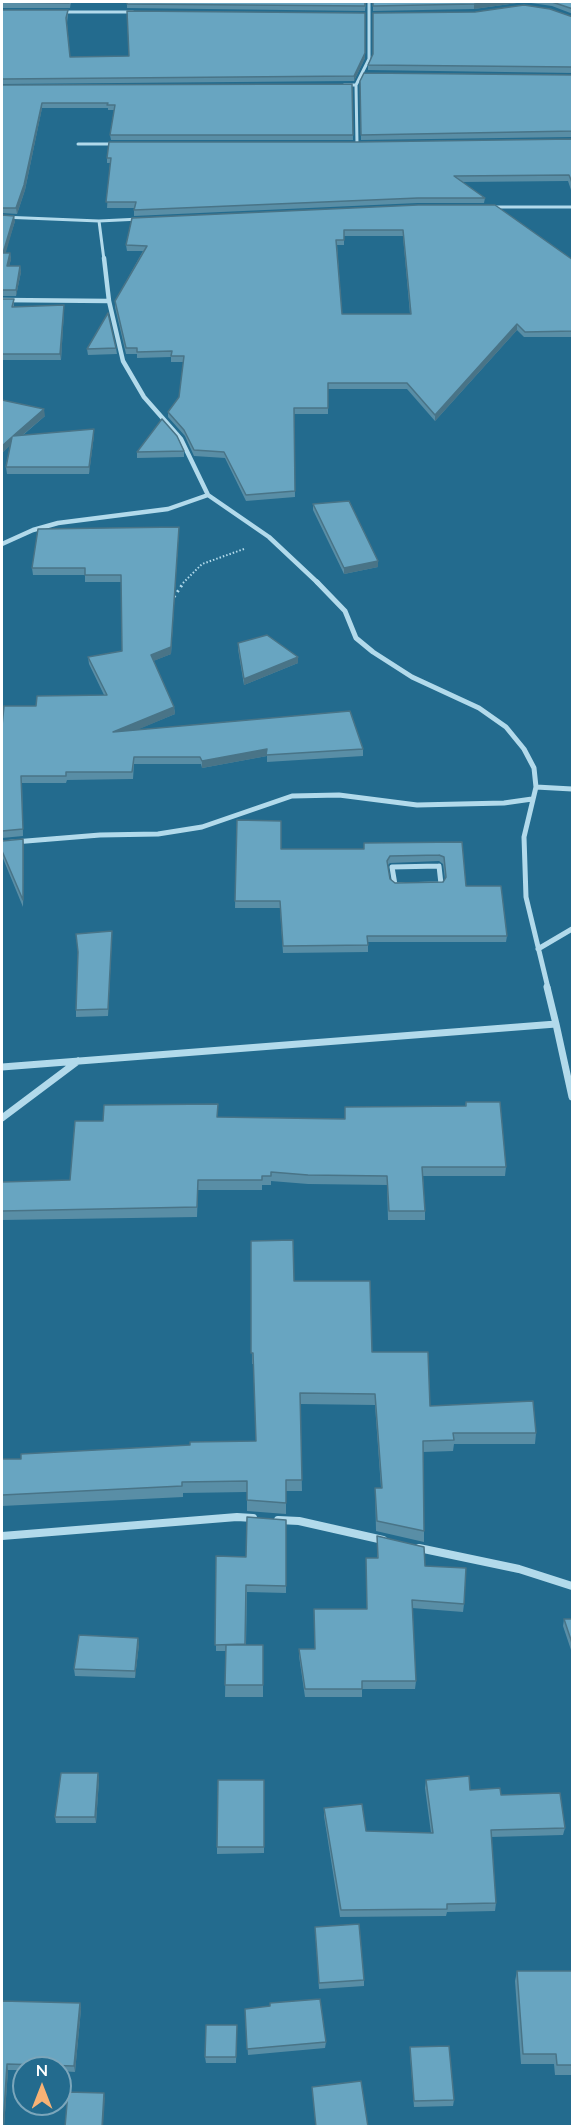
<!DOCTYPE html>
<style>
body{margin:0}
#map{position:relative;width:574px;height:2128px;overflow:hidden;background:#236b8e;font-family:Lato,sans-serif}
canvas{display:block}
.frame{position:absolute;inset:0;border:3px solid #fff;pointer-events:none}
.north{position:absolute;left:12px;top:2056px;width:60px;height:60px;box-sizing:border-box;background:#236b8e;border:2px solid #7ba6bb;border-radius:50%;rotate:0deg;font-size:16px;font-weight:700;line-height:24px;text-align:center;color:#fff}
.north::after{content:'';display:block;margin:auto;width:21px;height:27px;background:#f7b275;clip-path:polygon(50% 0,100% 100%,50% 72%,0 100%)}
</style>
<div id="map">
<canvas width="574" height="2128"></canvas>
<div class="frame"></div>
<div class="north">N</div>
</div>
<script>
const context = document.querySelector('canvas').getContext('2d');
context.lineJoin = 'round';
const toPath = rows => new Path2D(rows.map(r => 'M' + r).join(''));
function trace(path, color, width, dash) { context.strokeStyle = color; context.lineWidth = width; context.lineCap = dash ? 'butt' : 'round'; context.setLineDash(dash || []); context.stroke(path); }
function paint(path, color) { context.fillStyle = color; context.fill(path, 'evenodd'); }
trace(toPath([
 [183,583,202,564,244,549]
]), '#b2daeb', 2, [1.5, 2]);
trace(toPath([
 [174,597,184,582]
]), '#b2daeb', 3, [2, 4]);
trace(toPath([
 [59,12,133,12],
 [344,85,356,85],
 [78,144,117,144],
 [357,144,356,85,369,59,369,2],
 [489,207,572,207],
 [2,217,99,221,140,219],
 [99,221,104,260]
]), '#b2daeb', 3);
trace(toPath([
 [104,258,109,301,123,361,144,397,181,439,208,495,269,537,318,583],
 [2,300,109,301],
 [2,544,33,530,58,523,168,509,208,495]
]), '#b2daeb', 4.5);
trace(toPath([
 [317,582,345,611,356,638,373,652,412,677,479,708,506,727,524,749,534,768,536,787,524,837,526,897,548,988],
 [536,787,572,789],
 [2,843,100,835,158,834,202,827,292,796,339,795,417,805,504,803,532,799],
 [439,866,441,884,395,885,392,867,439,866],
 [538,949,572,929]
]), '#b2daeb', 5);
trace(toPath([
 [556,1024,572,1097],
 [2,1067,556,1024,547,987],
 [2,1118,78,1061]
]), '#b2daeb', 7);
trace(toPath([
 [278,1520,299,1521,383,1540],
 [2,1536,237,1517,253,1518],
 [419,1548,519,1569,572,1586]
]), '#b2daeb', 8);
paint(toPath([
 [2,2,71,2,70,8,2,8],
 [127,2,366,2,365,11,127,8],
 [373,2,573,2,573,14,552,6,524,2,474,9,373,11],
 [2,10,68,10,68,15,67,23,70,57,365,58,354,81,2,84],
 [572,17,573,73,368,70,368,65],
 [572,75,573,137,361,140,360,81],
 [352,84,353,140,111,140,110,135,114,110,108,110,108,108,42,108,25,190,17,214,2,213,2,85],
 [573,139,573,190,571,190,568,181,462,182,485,198,484,203,418,203,134,216,134,208,107,208,110,163,107,163,107,158,357,142],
 [418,205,573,260,573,337,524,337,517,330,435,421,407,389,328,389,328,414,294,414,295,497,246,501,225,458,194,456,185,436,168,417,168,412,179,397,184,362,171,362,171,357,137,358,137,354,126,354,115,307,115,301,143,251,127,251,126,245],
 [344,236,403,236,410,314,342,314,337,245,344,245],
 [2,215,15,221,5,253,10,253,11,259,9,266,20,266,21,272,16,296,2,296],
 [2,299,14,299,14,307,64,311,61,360,2,360],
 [116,348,117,354,88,355,87,349],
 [2,400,45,416,22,436,94,435,89,474,7,474,6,467,10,445,2,453],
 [184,451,184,457,137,458,137,452],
 [313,504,378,561,378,567,344,574,313,510],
 [179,527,171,654,153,661,174,707,175,714,136,730,363,749,363,756,267,762,267,756,202,768,201,764,134,764,133,779,67,780,66,783,22,783,23,836,2,838,2,726,36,706,104,695,89,664,88,657,122,651,121,582,85,582,85,575,33,575,32,568],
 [238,643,298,657,298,663,244,685,238,649],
 [237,820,281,849,364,849,462,842,466,886,507,936,506,942,368,942,368,952,283,953,280,908,235,908],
 [439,861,443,864,445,879,443,882,395,883,390,879,388,865,390,863],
 [2,841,24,846,23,907,2,856],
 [112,931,108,1016,76,1017,76,1010],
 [466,1102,506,1167,505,1176,423,1176,425,1211,425,1220,388,1220,387,1185,308,1184,271,1181,271,1185,262,1185,262,1190,198,1190,197,1217,2,1220,2,1182,70,1180,218,1117,344,1119,465,1106],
 [251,1241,430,1406,536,1433,535,1444,454,1444,453,1451,423,1452,424,1531,424,1542,376,1531,375,1488,381,1488,375,1405,300,1404,302,1491,286,1491,286,1514,247,1511,247,1492,183,1493,183,1497,2,1506,2,1459,21,1459,190,1445,256,1441,254,1364,252,1364],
 [286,1520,286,1593,247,1592,246,1645,263,1645,263,1697,225,1697,226,1651,216,1651,216,1556,246,1557],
 [377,1536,425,1566,464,1604,463,1612,412,1608,416,1681,415,1689,362,1689,362,1697,305,1697,299,1656,299,1649,315,1649,367,1609,366,1558,377,1558],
 [564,1619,573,1619,573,1656,563,1626],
 [138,1638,139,1644,135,1678,75,1676,74,1669],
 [98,1773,99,1780,96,1823,56,1823,55,1817],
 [264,1780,264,1853,217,1854,217,1847],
 [426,1780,470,1790,501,1795,565,1828,563,1835,491,1837,496,1903,495,1911,447,1912,446,1916,340,1917,324,1816,324,1808,366,1831,431,1833,425,1788],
 [315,1927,364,1980,364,1986,319,1989],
 [517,1971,573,1971,573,2075,555,2075,554,2064,521,2064,515,1981],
 [2,2001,80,2003,81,2009,75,2072,60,2071,60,2068,24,2068,24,2070,8,2070,4,2127,2,2127],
 [245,2009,326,2042,325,2048,248,2055],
 [237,2025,236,2063,206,2063,205,2057],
 [410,2047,454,2100,453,2106,414,2107,410,2053],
 [312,2087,368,2127,316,2127]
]), '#598ea6');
paint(toPath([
 [495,2,524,2,474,9,474,4],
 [365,53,365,58,354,81,354,76],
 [42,103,42,108,25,190,17,214,16,208],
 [14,216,15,221,4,259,3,253],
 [10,253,11,259,8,272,7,266],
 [20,266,21,272,16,296,16,290],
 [64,305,64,311,61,360,60,354],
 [517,324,517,330,435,421,435,415],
 [44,409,45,416,13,443,13,436],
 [94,429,94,435,89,474,89,467],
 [12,437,12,444,2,453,2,446],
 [179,527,171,654,151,662,151,655],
 [378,561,378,567,344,574,344,568],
 [298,657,298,663,244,685,244,679],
 [174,707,175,714,113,740,113,732],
 [267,749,267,756,202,768,202,761],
 [23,839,24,846,23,907],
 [112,931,112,938,108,1016,108,1009],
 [138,1638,139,1644,135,1678,135,1671],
 [98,1773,99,1780,96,1823,95,1817],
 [80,2003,81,2009,75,2072,74,2066],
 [7,2064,8,2070,4,2127,3,2127],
 [104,2093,105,2099,103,2127,102,2127]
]), '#497487');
const building = toPath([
 [2,2,70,2,69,3,2,2],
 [127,2,365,2,365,6,127,4,127,2],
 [373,2,495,2,474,4,373,6,373,2],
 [552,2,573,2,573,9,552,2],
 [524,5,550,9,573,17,573,67,368,65,373,54,373,13,475,12,524,5],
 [2,10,68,10,66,18,70,57,129,56,127,11,365,13,365,53,354,76,2,79,2,10],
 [364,73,573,75,573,131,361,135,360,81,364,73],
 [352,84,353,135,110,135,115,105,107,105,108,103,42,103,24,185,16,208,2,208,2,85,352,84],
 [573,139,573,185,569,175,454,176,485,198,418,198,134,210,136,202,106,202,111,158,107,158,109,142,357,142,573,139],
 [418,205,495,205,573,260,573,331,525,332,517,324,435,415,407,383,328,383,328,408,294,408,295,491,246,495,224,452,194,450,184,430,168,412,179,397,184,356,171,356,172,351,137,352,137,348,126,348,115,301,147,246,126,245,132,218,418,205],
 [344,230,403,230,411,314,342,314,336,240,344,240,344,230],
 [2,215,14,216,3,253,10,253,7,266,20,266,16,290,2,290,2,215],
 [2,299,14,299,12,307,64,305,60,354,2,354,2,299],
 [108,313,116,348,87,349,108,313],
 [2,400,44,409,13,436,94,429,89,467,6,467,12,437,2,446,2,400],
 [162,419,177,436,184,451,137,452,162,419],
 [349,501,378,561,344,568,313,504,349,501],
 [179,527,171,647,151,655,174,707,113,732,350,711,363,749,266,755,267,749,202,761,200,757,134,757,132,772,66,772,66,776,21,776,23,829,2,831,2,726,4,706,36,706,37,696,107,695,88,657,122,651,121,575,85,575,85,568,32,568,38,529,179,527],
 [267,635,298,657,244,679,238,643,267,635],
 [237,820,281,821,281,849,364,849,364,843,462,842,466,886,501,886,507,936,367,936,368,945,283,946,280,901,235,901,237,820],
 [439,855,444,857,446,877,443,882,395,883,390,879,387,861,390,856,439,855],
 [23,839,23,900,2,851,2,841,23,839],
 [112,931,108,1009,76,1010,78,952,76,934,112,931],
 [466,1102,500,1102,506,1167,422,1167,425,1211,389,1211,387,1176,308,1175,271,1172,271,1176,262,1176,262,1180,198,1180,197,1207,2,1211,2,1182,70,1180,75,1121,103,1121,104,1105,218,1104,217,1117,345,1119,345,1107,466,1106,466,1102],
 [293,1240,294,1281,370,1281,372,1352,428,1352,430,1406,533,1401,536,1433,453,1433,454,1440,423,1441,424,1531,377,1521,375,1488,382,1488,375,1394,300,1393,302,1480,286,1480,286,1503,247,1500,247,1481,182,1482,182,1486,2,1495,2,1459,21,1459,21,1454,190,1445,190,1442,256,1441,253,1353,251,1353,251,1241,293,1240],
 [247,1517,286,1520,286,1586,246,1585,245,1644,215,1645,216,1556,246,1557,247,1517],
 [377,1536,424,1547,425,1566,466,1568,464,1604,412,1600,416,1681,362,1681,362,1689,305,1689,299,1649,315,1649,314,1609,367,1609,366,1558,378,1558,377,1536],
 [564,1619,573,1619,573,1646,564,1619],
 [79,1635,138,1638,135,1671,74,1669,79,1635],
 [226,1645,263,1645,263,1685,225,1685,226,1645],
 [61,1773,98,1773,95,1817,55,1817,61,1773],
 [469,1776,470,1790,500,1788,501,1795,560,1793,565,1828,491,1830,496,1903,447,1904,447,1909,341,1910,324,1808,362,1804,366,1831,433,1833,426,1780,469,1776],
 [218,1780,264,1780,264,1847,217,1847,218,1780],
 [359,1924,364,1980,319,1983,315,1927,359,1924],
 [517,1971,573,1971,573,2065,557,2065,556,2054,523,2054,517,1971],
 [320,1999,326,2042,247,2049,245,2009,270,2006,270,2003,320,1999],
 [2,2001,80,2003,74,2066,7,2064,3,2127,2,2127,2,2001],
 [206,2025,237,2025,236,2057,205,2057,206,2025],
 [449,2046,454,2100,414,2101,410,2047,449,2046],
 [361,2081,368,2127,316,2127,312,2087,361,2081],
 [68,2092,104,2093,102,2127,65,2127,68,2092]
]);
paint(building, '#68a5c1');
trace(building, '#497487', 1.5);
</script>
